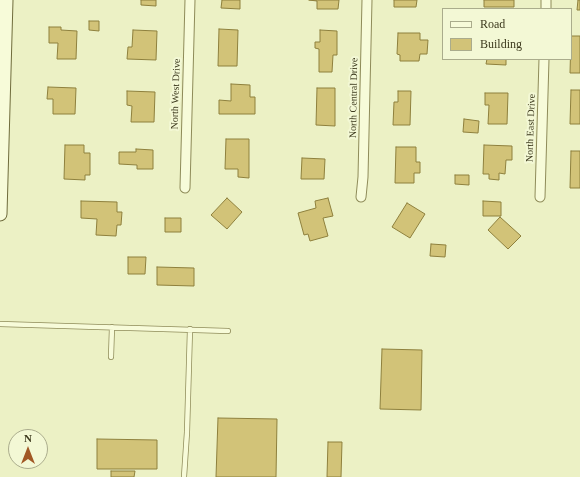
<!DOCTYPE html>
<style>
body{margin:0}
#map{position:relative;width:580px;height:477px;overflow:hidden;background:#ecf1c5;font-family:"Times New Roman",serif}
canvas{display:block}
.legend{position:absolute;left:442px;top:8px;width:130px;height:52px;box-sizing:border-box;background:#f3f8d5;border:1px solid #aaac8c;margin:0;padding:5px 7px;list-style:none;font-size:12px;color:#3d3a1e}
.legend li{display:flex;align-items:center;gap:8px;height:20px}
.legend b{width:20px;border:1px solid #aaac8c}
.north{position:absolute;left:8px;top:429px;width:40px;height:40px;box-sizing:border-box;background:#f3f8d5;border:1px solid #aaac8c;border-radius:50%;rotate:0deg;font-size:11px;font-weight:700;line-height:16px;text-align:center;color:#3d3a1e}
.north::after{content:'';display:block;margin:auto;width:14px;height:18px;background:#a15825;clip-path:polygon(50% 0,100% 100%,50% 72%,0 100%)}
</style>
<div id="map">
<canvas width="580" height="477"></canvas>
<ul class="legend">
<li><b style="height:5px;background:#f7fbd9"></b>Road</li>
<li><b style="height:11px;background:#d2c378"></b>Building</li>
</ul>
<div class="north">N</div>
</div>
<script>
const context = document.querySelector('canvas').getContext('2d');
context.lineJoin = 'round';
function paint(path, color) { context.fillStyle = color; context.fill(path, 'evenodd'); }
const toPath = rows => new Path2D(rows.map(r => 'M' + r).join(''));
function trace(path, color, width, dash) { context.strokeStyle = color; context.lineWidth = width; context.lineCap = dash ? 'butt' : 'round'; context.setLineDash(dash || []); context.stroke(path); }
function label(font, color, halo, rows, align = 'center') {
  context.font = font + ' "Times New Roman",serif'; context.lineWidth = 4; context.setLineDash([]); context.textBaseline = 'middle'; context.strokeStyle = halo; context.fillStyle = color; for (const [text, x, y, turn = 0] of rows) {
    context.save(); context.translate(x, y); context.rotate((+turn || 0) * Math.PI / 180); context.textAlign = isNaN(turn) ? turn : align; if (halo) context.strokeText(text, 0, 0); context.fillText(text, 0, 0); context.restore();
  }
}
const building = toPath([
 [141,0,156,0,156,6,141,5,141,0],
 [222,0,240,0,240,9,221,8,222,0],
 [309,0,339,0,338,9,317,9,317,1,309,0],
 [394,0,417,0,416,7,394,7,394,0],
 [484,0,514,0,514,7,484,7,484,0],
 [578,0,580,0,580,10,577,10,578,0],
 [89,21,99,21,99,31,89,30,89,21],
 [49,27,61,27,61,30,77,31,76,59,57,59,58,43,49,43,49,27],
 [219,29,238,30,237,66,218,66,219,29],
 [133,30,157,31,156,60,127,59,128,47,132,47,133,30],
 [320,30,337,31,337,55,333,55,332,72,319,72,319,49,315,48,315,42,320,42,320,30],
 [398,33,420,33,420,40,428,40,427,54,420,54,419,61,400,61,400,55,397,54,398,33],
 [571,36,580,36,580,73,570,73,571,36],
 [487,59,506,59,506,65,486,64,487,59],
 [231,84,250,85,250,97,255,97,255,114,219,114,219,100,231,101,231,84],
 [48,87,76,88,75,114,53,114,53,99,47,99,48,87],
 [317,88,335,88,335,126,316,125,317,88],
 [571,90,580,90,580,124,570,124,571,90],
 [127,91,155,92,154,122,131,122,132,106,127,105,127,91],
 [398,91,411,91,410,125,393,125,394,102,398,102,398,91],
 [485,93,508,93,507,124,488,124,489,105,485,105,485,93],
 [464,119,479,121,478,133,463,132,464,119],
 [226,139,249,139,249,178,238,177,238,169,225,169,226,139],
 [65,145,84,145,84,153,90,153,90,175,85,175,85,180,64,179,65,145],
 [484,145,512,146,512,160,506,160,505,174,499,173,499,180,489,179,489,174,483,174,484,145],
 [396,147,416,147,416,162,420,162,420,173,414,173,414,183,395,183,396,147],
 [136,149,153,150,153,169,137,169,137,165,119,164,119,152,136,152,136,149],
 [571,151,580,151,580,188,570,188,571,151],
 [302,158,325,159,324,179,301,179,302,158],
 [455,175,469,175,469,185,455,184,455,175],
 [227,198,242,212,227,229,211,215,227,198],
 [328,198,333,216,323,218,328,236,310,241,308,234,304,235,298,213,316,208,315,201,328,198],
 [81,201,117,202,117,212,122,212,121,225,117,225,116,236,96,235,97,219,81,218,81,201],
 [483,201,501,202,501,216,483,216,483,201],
 [407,203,425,214,410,238,392,227,407,203],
 [500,217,521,236,508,249,488,230,500,217],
 [165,218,181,218,181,232,165,232,165,218],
 [431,244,446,245,445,257,430,256,431,244],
 [128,257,146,257,145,274,128,274,128,257],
 [157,267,194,268,194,286,157,285,157,267],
 [382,349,422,350,421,410,380,409,382,349],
 [218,418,277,419,276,477,216,477,218,418],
 [97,439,157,440,157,469,97,469,97,439],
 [328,442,342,442,341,477,327,477,328,442],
 [111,471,135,471,134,477,111,477,111,471]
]);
paint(building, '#d2c378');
trace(building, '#8e803d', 1);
const service = toPath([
 [0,324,228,331],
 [111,357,112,327],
 [184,477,187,432,190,329]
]);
const minor = toPath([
 [546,9,546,0],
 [185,188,190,0],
 [361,197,363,177,367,0],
 [540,197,544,59]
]);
const secondary = toPath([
 [0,214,6,0]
]);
trace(service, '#8e8b59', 6);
trace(minor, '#8e8b59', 11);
trace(secondary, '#6f6c3c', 15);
trace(service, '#f7fbd9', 4.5);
trace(minor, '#f7fbd9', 9);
trace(secondary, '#f7fbd9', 13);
label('10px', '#3d3a1e', '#f3f8d5', [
 ["North West Drive",176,94,-88],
 ["North Central Drive",354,98,-89],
 ["North East Drive",531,128,-88]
]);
</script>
